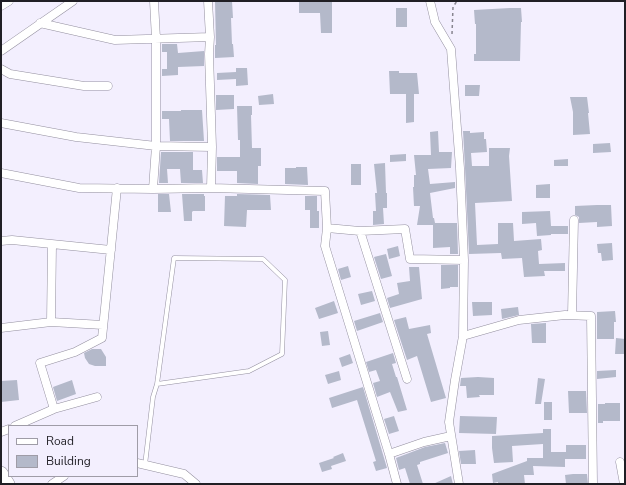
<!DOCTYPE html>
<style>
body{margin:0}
#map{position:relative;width:626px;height:485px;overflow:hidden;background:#f3effe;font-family:"Nunito Sans",sans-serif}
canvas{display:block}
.frame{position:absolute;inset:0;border:2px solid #201f25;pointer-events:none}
.legend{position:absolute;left:8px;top:425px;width:130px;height:52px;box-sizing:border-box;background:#f3effe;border:1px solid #9f9ca7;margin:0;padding:5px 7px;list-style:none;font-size:12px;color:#201f25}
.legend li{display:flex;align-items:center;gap:8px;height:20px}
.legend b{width:20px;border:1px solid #9f9ca7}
</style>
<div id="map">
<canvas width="626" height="485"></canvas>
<div class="frame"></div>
<ul class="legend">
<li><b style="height:5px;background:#fff"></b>Road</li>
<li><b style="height:11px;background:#b4b9ca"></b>Building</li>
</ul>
</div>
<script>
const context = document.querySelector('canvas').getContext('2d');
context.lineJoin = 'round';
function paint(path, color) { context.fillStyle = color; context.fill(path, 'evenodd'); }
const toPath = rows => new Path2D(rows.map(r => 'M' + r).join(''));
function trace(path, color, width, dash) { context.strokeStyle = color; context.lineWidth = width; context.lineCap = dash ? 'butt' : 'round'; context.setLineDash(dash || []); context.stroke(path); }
paint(toPath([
 [215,1,232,1,233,18,231,18,232,44,233,44,234,57,215,58,215,45,216,45],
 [299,1,332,1,332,33,321,33,320,13,299,13],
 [396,8,407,8,407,27,396,27],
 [510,8,521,8,522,22,521,22,520,61,474,61,474,54,476,54,476,24,475,24,474,10],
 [162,44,177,44,178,53,204,51,204,66,178,67,178,75,162,76,162,69,167,69,167,52,162,52],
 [236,68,247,68,248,85,236,86,236,79,217,80,217,73,236,72],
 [389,71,399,71,399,73,417,73,419,94,414,94,414,122,406,123,406,94,390,94],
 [465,85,480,85,479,96,465,96],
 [273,94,274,104,259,105,258,96],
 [216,95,234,95,234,109,216,110],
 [570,97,587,97,589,113,588,113,590,134,573,135,573,112],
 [237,106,252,106,252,115,251,115,252,148,261,148,261,166,258,166,258,184,237,183,237,171,217,171,217,157,240,157,240,140,238,140],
 [181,110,202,110,204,141,170,141,169,119,162,119,162,111,181,111],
 [438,131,439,152,452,152,451,168,428,169,430,184,455,182,455,188,430,193,433,218,434,218,435,223,457,223,458,254,450,254,450,247,433,248,433,225,417,225,420,206,414,206,413,187,414,187,414,175,416,175,414,155,431,155,430,132],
 [463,131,470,131,470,133,484,132,484,139,486,139,487,152,471,153,472,166,489,166,489,148,510,148,509,156,512,201,475,203,477,245,498,244,498,223,513,223,514,241,541,239,542,250,538,251,539,264,565,263,565,271,544,271,545,276,524,277,522,258,502,259,501,253,469,254,465,168],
 [610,143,611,152,593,153,593,144],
 [161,152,193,152,193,170,202,170,203,183,181,183,180,169,167,169,168,183,159,183],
 [406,154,406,161,390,162,390,155],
 [568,159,568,166,554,166,554,160],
 [385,163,386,193,387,193,387,208,383,208,384,224,373,225,373,211,376,211,375,193,377,193,374,164],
 [351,164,361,164,361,185,351,185],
 [296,167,307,167,308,185,285,184,285,168,296,168],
 [550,184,550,198,536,198,536,185],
 [158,194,169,194,171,212,158,212],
 [182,194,204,194,204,196,205,196,205,211,193,211,192,212,192,221,184,221],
 [237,194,270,195,271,210,247,210,246,227,224,226,225,196,237,196],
 [305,196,317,196,317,211,319,211,319,228,310,228,310,210,305,210],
 [597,205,611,205,612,226,597,227,597,222,579,223,579,217,575,215,575,206],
 [550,211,551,226,568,226,568,234,551,234,551,235,537,236,536,223,522,224,522,212],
 [612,243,613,260,602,261,601,253,598,253,597,244],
 [398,246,400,256,389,259,387,249],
 [386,254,392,276,381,279,374,257],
 [441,265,458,265,458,287,450,287,450,288,441,289],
 [348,266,351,277,341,280,338,269],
 [409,267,419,267,422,299,390,308,387,298,399,294,397,283,410,281],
 [372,291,375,301,361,305,358,294],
 [334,301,338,313,319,319,315,308],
 [472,302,492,302,492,315,473,316],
 [518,307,519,315,502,319,501,309],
 [615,311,616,322,614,322,614,339,597,339,597,312],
 [380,313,383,322,357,331,354,321],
 [406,317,409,329,430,325,431,333,427,334,446,398,431,402,417,356,407,360,394,320],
 [546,323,546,343,532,343,531,324],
 [328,331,330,345,322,346,320,332],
 [616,338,625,339,625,354,615,354],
 [92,349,101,349,106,357,106,366,95,366,89,364,85,358,84,353],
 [393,353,396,363,392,364,396,377,397,377,407,410,398,412,390,392,377,397,373,383,380,381,376,370,369,372,366,362],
 [350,354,353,363,342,367,339,358],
 [616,370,616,377,597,379,597,371],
 [339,371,341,380,328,384,325,375],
 [478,377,494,378,494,395,479,395,480,397,467,398,466,386,460,386,461,378],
 [538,378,545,379,541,404,535,404],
 [17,380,19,400,1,402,1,381],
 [72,380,76,394,57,401,53,387],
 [363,387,387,468,376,471,373,462,376,461,357,400,332,408,329,398],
 [568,391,586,391,587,413,569,413],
 [544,402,552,402,552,420,544,420],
 [605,403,620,403,620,421,603,421,603,423,598,423,598,404,605,404],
 [394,416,399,431,389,434,384,419],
 [460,416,497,417,496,434,459,433],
 [543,429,551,429,551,452,566,452,566,445,586,445,586,459,565,459,565,467,533,466,534,475,524,475,525,484,498,484,498,482,493,483,492,474,527,461,527,458,543,458,543,444,512,446,513,462,494,463,492,448,492,436,543,433],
 [445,443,448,453,420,462,420,464,417,465,423,484,410,484,405,468,399,470,396,458,425,447],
 [475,450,476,464,461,464,459,451],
 [343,453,346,461,331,466,332,469,322,472,319,463,334,458,333,457],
 [573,474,587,474,588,484,566,484,565,475],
 [451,476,453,484,433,484]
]), '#b4b9ca');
const service = toPath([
 [145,465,153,397,157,384,249,371,282,354,285,280,263,259,174,258,157,384]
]);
const minor = toPath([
 [208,1,210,37,209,54,212,147,211,188],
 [430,1,435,22,451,49,460,168,464,260,463,336,455,380,449,422,459,484],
 [1,6,9,1],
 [40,23,115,40,210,37],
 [1,51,73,1],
 [1,69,10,74,84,86,108,86],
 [1,123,76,137,156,146,212,147],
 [1,173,79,188,153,189,211,188,325,191,327,228,360,231,405,229,410,259,464,260],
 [153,189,156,146,156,39,154,1],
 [327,228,325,246,389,454],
 [360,231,407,379],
 [1,241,12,240,111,250],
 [572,315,574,220],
 [51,322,52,245],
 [1,328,51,322,103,325],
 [463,336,519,320,565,315,591,316,593,484],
 [54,409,40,363,75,352,102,338,117,188],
 [15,426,54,409,97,397],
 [1,432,9,429],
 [620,462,624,484],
 [137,463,184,474,196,484],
 [52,484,64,476],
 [397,484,389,454,424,442,451,436]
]);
const primary = toPath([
 [1,473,8,484]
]);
trace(service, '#938f9f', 5);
trace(minor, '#938f9f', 9);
trace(primary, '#938f9f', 14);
trace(toPath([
 [452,34,453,7,457,1]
]), '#87858f', 1.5, [3, 3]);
trace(service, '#fff', 4);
trace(minor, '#fff', 8);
trace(primary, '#fff', 13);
</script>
